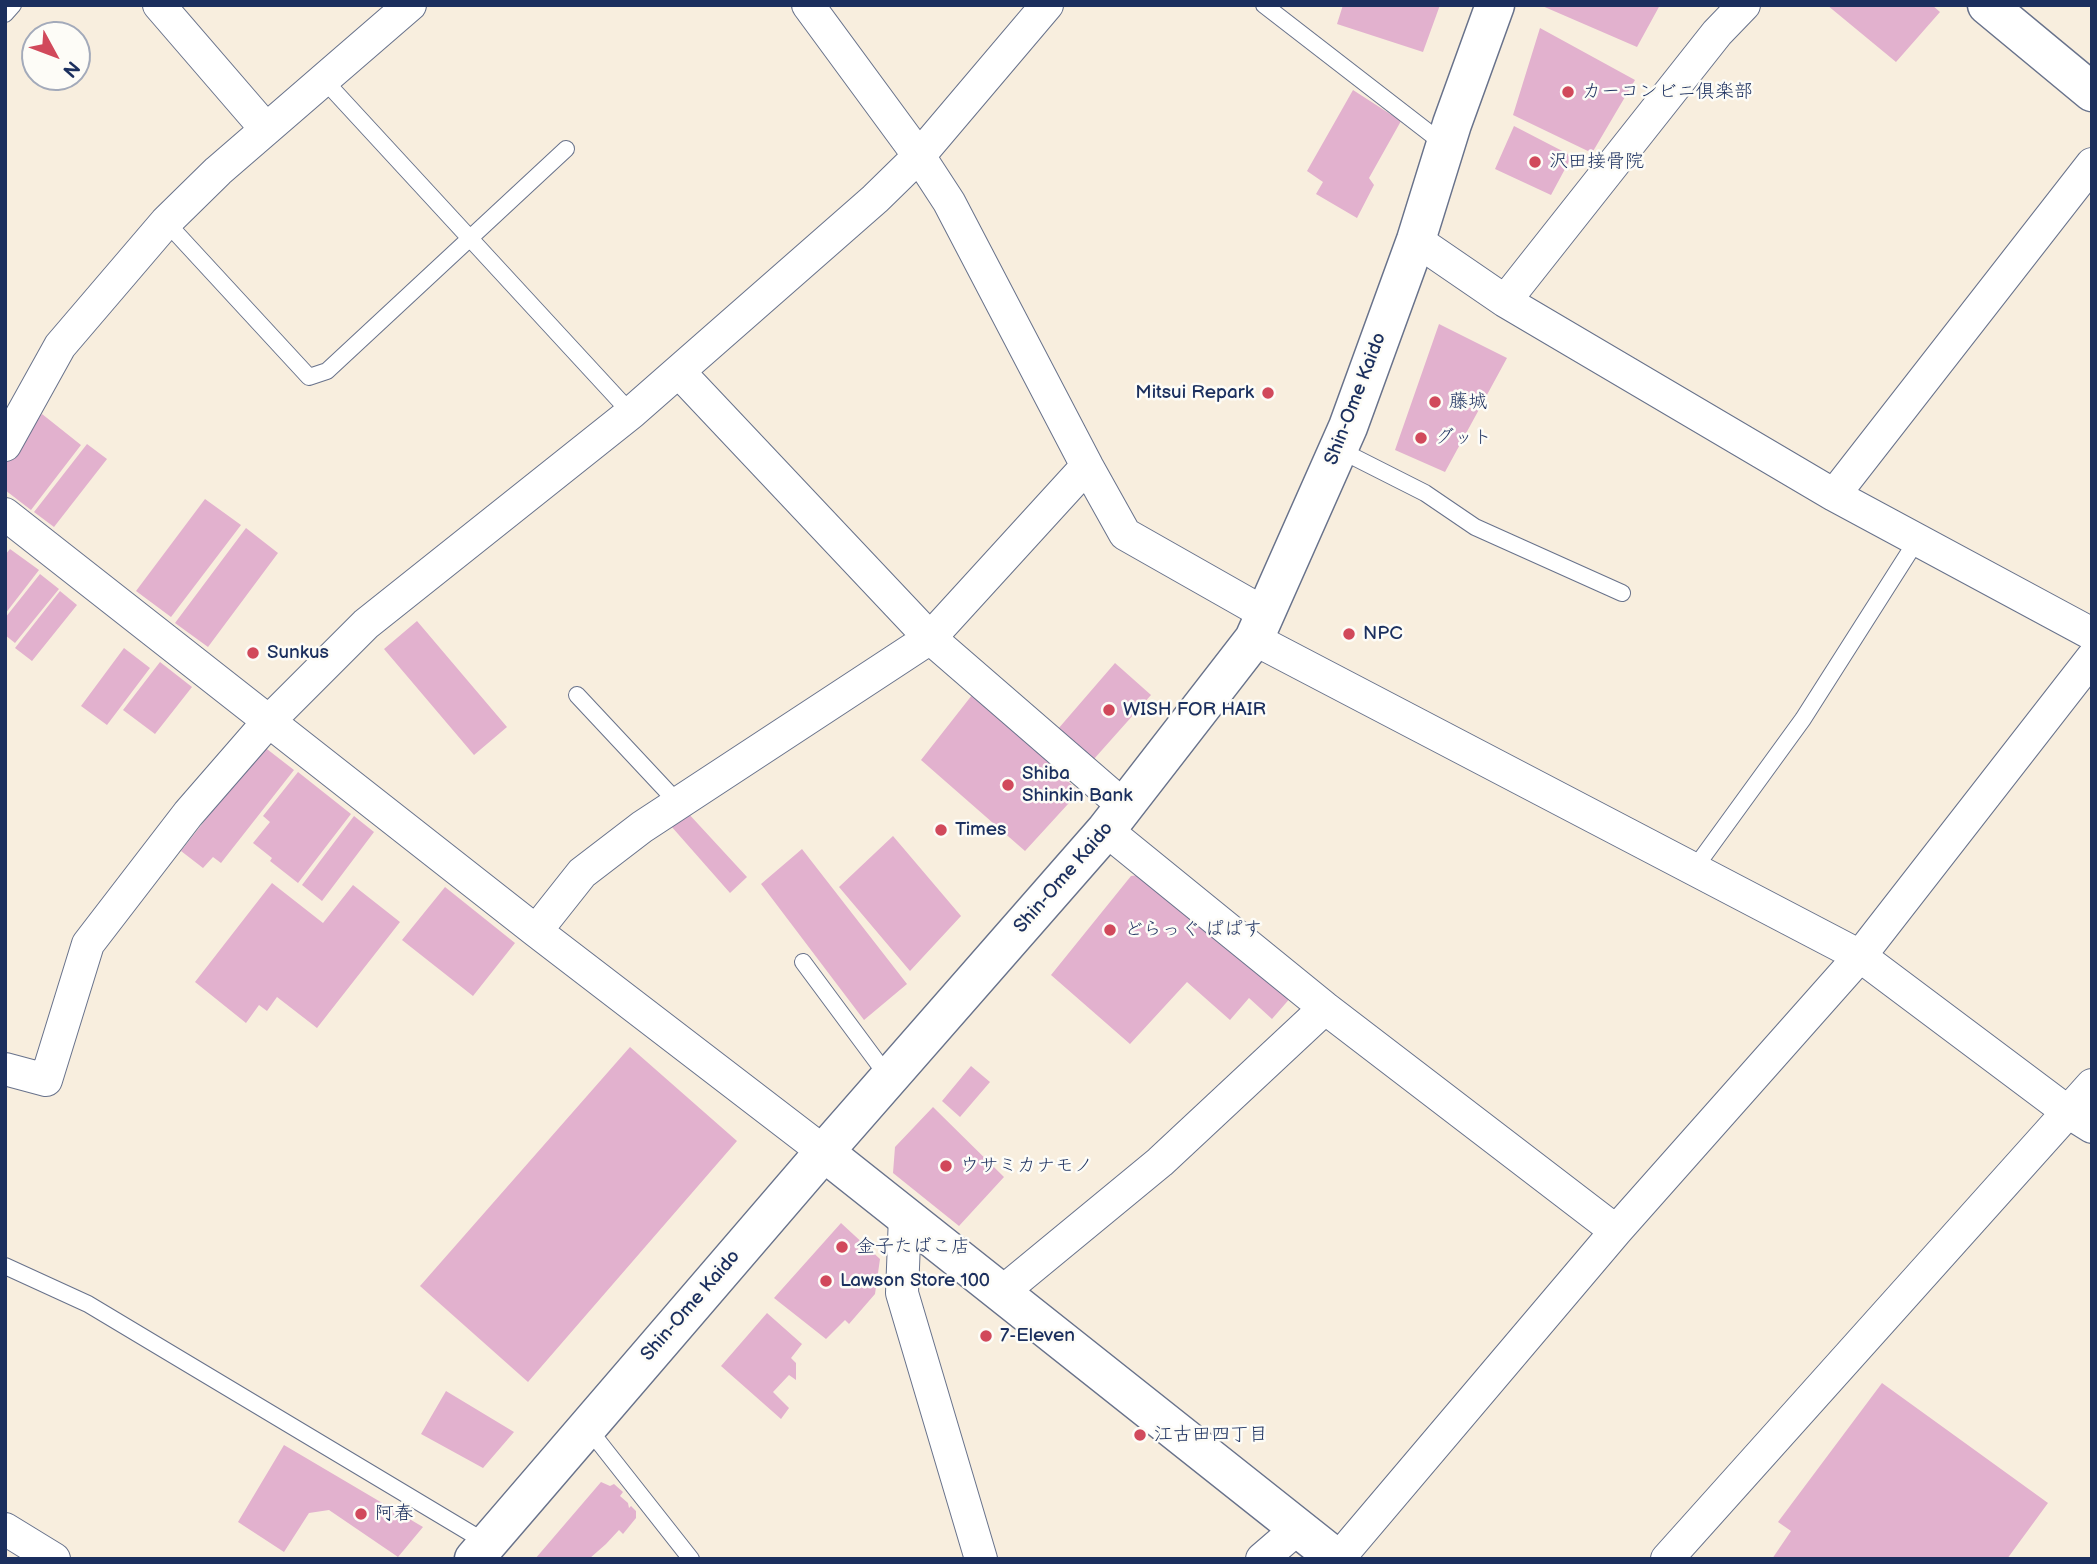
<!DOCTYPE html>
<meta charset="utf-8">
<style>
body{margin:0}
#map{position:relative;width:2097px;height:1564px;overflow:hidden;background:#f8eede;font-family:"Balsamiq Sans",sans-serif}
canvas{display:block}
.frame{position:absolute;inset:0;border:7px solid #1b2f5e;pointer-events:none}
.north{position:absolute;left:21px;top:21px;width:70px;height:70px;box-sizing:border-box;background:#fdfcf7;border:2px solid #a3aaba;border-radius:50%;rotate:131deg;font-size:19px;font-weight:700;line-height:28px;text-align:center;color:#1b2f5e}
.north::after{content:'';display:block;margin:auto;width:24px;height:32px;background:#d1495b;clip-path:polygon(50% 0,100% 100%,50% 72%,0 100%)}
</style>
<div id="map">
<canvas width="2097" height="1564"></canvas>
<div class="frame"></div>
<div class="north">N</div>
</div>
<script>
const context = document.querySelector('canvas').getContext('2d');
context.lineJoin = 'round';
function paint(path, color) { context.fillStyle = color; context.fill(path, 'evenodd'); }
const toPath = rows => new Path2D(rows.map(r => 'M' + r).join(''));
function trace(path, color, width, dash) { context.strokeStyle = color; context.lineWidth = width; context.lineCap = dash ? 'butt' : 'round'; context.setLineDash(dash || []); context.stroke(path); }
function label(font, color, halo, rows, align = 'center') {
  context.font = font + ' "Balsamiq Sans","Klee One",sans-serif'; context.lineWidth = 5; context.setLineDash([]); context.textBaseline = 'middle'; context.strokeStyle = halo; context.fillStyle = color; for (const [text, x, y, turn = 0] of rows) {
    context.save(); context.translate(x, y); context.rotate((+turn || 0) * Math.PI / 180); context.textAlign = isNaN(turn) ? turn : align; if (halo) context.strokeText(text, 0, 0); context.fillText(text, 0, 0); context.restore();
  }
}
paint(toPath([
 [1343,5,1440,5,1423,52,1337,24],
 [1540,5,1660,5,1637,47],
 [1827,5,1932,5,1940,12,1896,62],
 [1540,28,1635,80,1592,153,1513,115],
 [1353,90,1401,121,1369,178,1374,185,1357,218,1316,194,1323,182,1307,171],
 [1514,126,1572,156,1551,195,1495,169],
 [1439,324,1507,358,1445,472,1395,450],
 [42,414,81,445,31,510,5,490,5,460],
 [87,444,107,459,54,527,34,512],
 [205,499,241,525,171,617,136,591],
 [246,528,278,553,208,647,175,623],
 [10,549,39,570,5,614,5,555],
 [40,574,59,589,15,643,5,635,5,618],
 [60,591,77,605,32,661,15,648],
 [417,621,507,727,474,755,384,649],
 [124,648,150,668,107,725,81,706],
 [160,662,192,687,155,734,123,710],
 [1115,663,1151,695,1094,759,1058,729],
 [976,690,1079,792,1025,851,921,760],
 [263,746,294,770,221,863,213,857,203,868,181,851],
 [298,772,351,814,298,883,270,861,272,858,253,843,270,822,263,816],
 [687,812,747,877,730,893,671,826],
 [354,816,374,832,322,901,302,885],
 [893,836,961,916,910,971,839,887],
 [802,849,907,984,864,1020,761,884],
 [1149,874,1292,996,1272,1019,1249,998,1230,1020,1187,982,1130,1044,1051,975,1131,876],
 [272,883,323,923,353,885,400,922,317,1028,277,997,267,1011,259,1005,246,1023,195,982],
 [445,887,515,943,473,996,402,940],
 [630,1047,737,1141,528,1382,420,1286],
 [971,1066,990,1082,960,1117,942,1101],
 [933,1107,1004,1177,959,1226,893,1173,895,1147],
 [841,1223,880,1259,875,1294,849,1324,845,1320,826,1339,774,1298],
 [767,1313,802,1344,791,1358,796,1363,796,1380,789,1375,773,1392,789,1408,781,1419,721,1366],
 [1882,1383,2048,1503,2007,1559,1772,1559,1791,1531,1778,1522],
 [446,1391,514,1432,483,1468,421,1434],
 [284,1445,423,1527,398,1557,329,1510,309,1513,284,1552,238,1522],
 [601,1482,610,1486,614,1484,623,1492,620,1496,628,1503,629,1508,631,1506,636,1511,636,1518,623,1534,619,1530,606,1544,589,1559,535,1559]
]), '#e2b1ce');
const service = toPath([
 [1264,5,1445,145],
 [5,14,13,5],
 [324,80,631,413],
 [166,222,309,377,327,371,566,149],
 [1338,449,1425,493,1475,527,1622,593],
 [577,695,678,803],
 [1694,869,1803,719,1917,540],
 [803,962,889,1078],
 [5,1266,88,1304,487,1543],
 [587,1427,691,1559]
]);
const minor = toPath([
 [159,5,266,129],
 [808,5,919,156,949,202,1087,466,1125,534,1266,614],
 [1416,240,1505,301,1834,495,2092,634],
 [1505,301,1717,33,1744,5],
 [679,372,930,638,1125,807],
 [5,445,60,346,166,222,218,171,410,5],
 [1834,495,2092,164],
 [5,514,536,931,824,1152],
 [1254,639,1860,956,2068,1112,2092,1127],
 [1106,830,1325,1008,1616,1231],
 [536,931,582,873,642,827,930,638,1087,466],
 [5,1069,46,1080,88,944,188,814,268,722,366,624,631,413,875,199,919,156,1047,5],
 [905,1216,902,1293,981,1559],
 [1001,1293,1160,1162,1325,1008],
 [5,1529,54,1559],
 [1262,1559,1298,1528],
 [1338,1559,1616,1231,1860,956,2092,658],
 [1667,1559,2092,1085]
]);
const tertiary = toPath([
 [1987,5,2092,92],
 [824,1152,1337,1559]
]);
const secondary = toPath([
 [474,1559,824,1152,1106,830,1254,639,1348,427,1416,240,1452,124,1495,5]
]);
trace(service, '#68728b', 18);
trace(minor, '#68728b', 34);
trace(tertiary, '#68728b', 41);
trace(secondary, '#68728b', 41);
trace(service, '#fff', 16);
trace(minor, '#fff', 32);
trace(tertiary, '#fff', 38);
trace(secondary, '#fff', 38);
for (const [x, y, r, color] of [
 [1568,92,7,"#d1495b"],
 [1535,162,7,"#d1495b"],
 [1268,393,7,"#d1495b"],
 [1435,402,7,"#d1495b"],
 [1421,438,7,"#d1495b"],
 [1349,634,7,"#d1495b"],
 [253,653,7,"#d1495b"],
 [1109,710,7,"#d1495b"],
 [1008,785,7,"#d1495b"],
 [941,830,7,"#d1495b"],
 [1110,930,7,"#d1495b"],
 [946,1166,7,"#d1495b"],
 [842,1247,7,"#d1495b"],
 [826,1281,7,"#d1495b"],
 [986,1336,7,"#d1495b"],
 [1140,1435,7,"#d1495b"],
 [361,1514,7,"#d1495b"]
]) { const dot = new Path2D(); dot.arc(x, y, r, 0, 2 * Math.PI); context.fillStyle = color; context.fill(dot); trace(dot, '#fdfcf7', 2.5); }
label('19px', '#1b2f5e', '#fdfcf7', [
 ["カーコンビニ俱楽部",1582,92],
 ["沢田接骨院",1549,162],
 ["Mitsui Repark",1254,393,"right"],
 ["藤城",1449,402],
 ["グット",1435,438],
 ["NPC",1363,634],
 ["Sunkus",267,653],
 ["WISH FOR HAIR",1123,710],
 ["Shiba",1022,774],
 ["Shinkin Bank",1022,796],
 ["Times",955,830],
 ["どらっぐ ぱぱす",1124,930],
 ["ウサミカナモノ",960,1166],
 ["金子たばこ店",856,1247],
 ["Lawson Store 100",840,1281],
 ["7-Eleven",1000,1336],
 ["江古田四丁目",1154,1435],
 ["阿春",375,1514]
], 'left');
label('19px', '#1b2f5e', '#fdfcf7', [
 ["Shin-Ome Kaido",1356,399,-69],
 ["Shin-Ome Kaido",1064,878,-49],
 ["Shin-Ome Kaido",691,1306,-49]
]);
</script>
